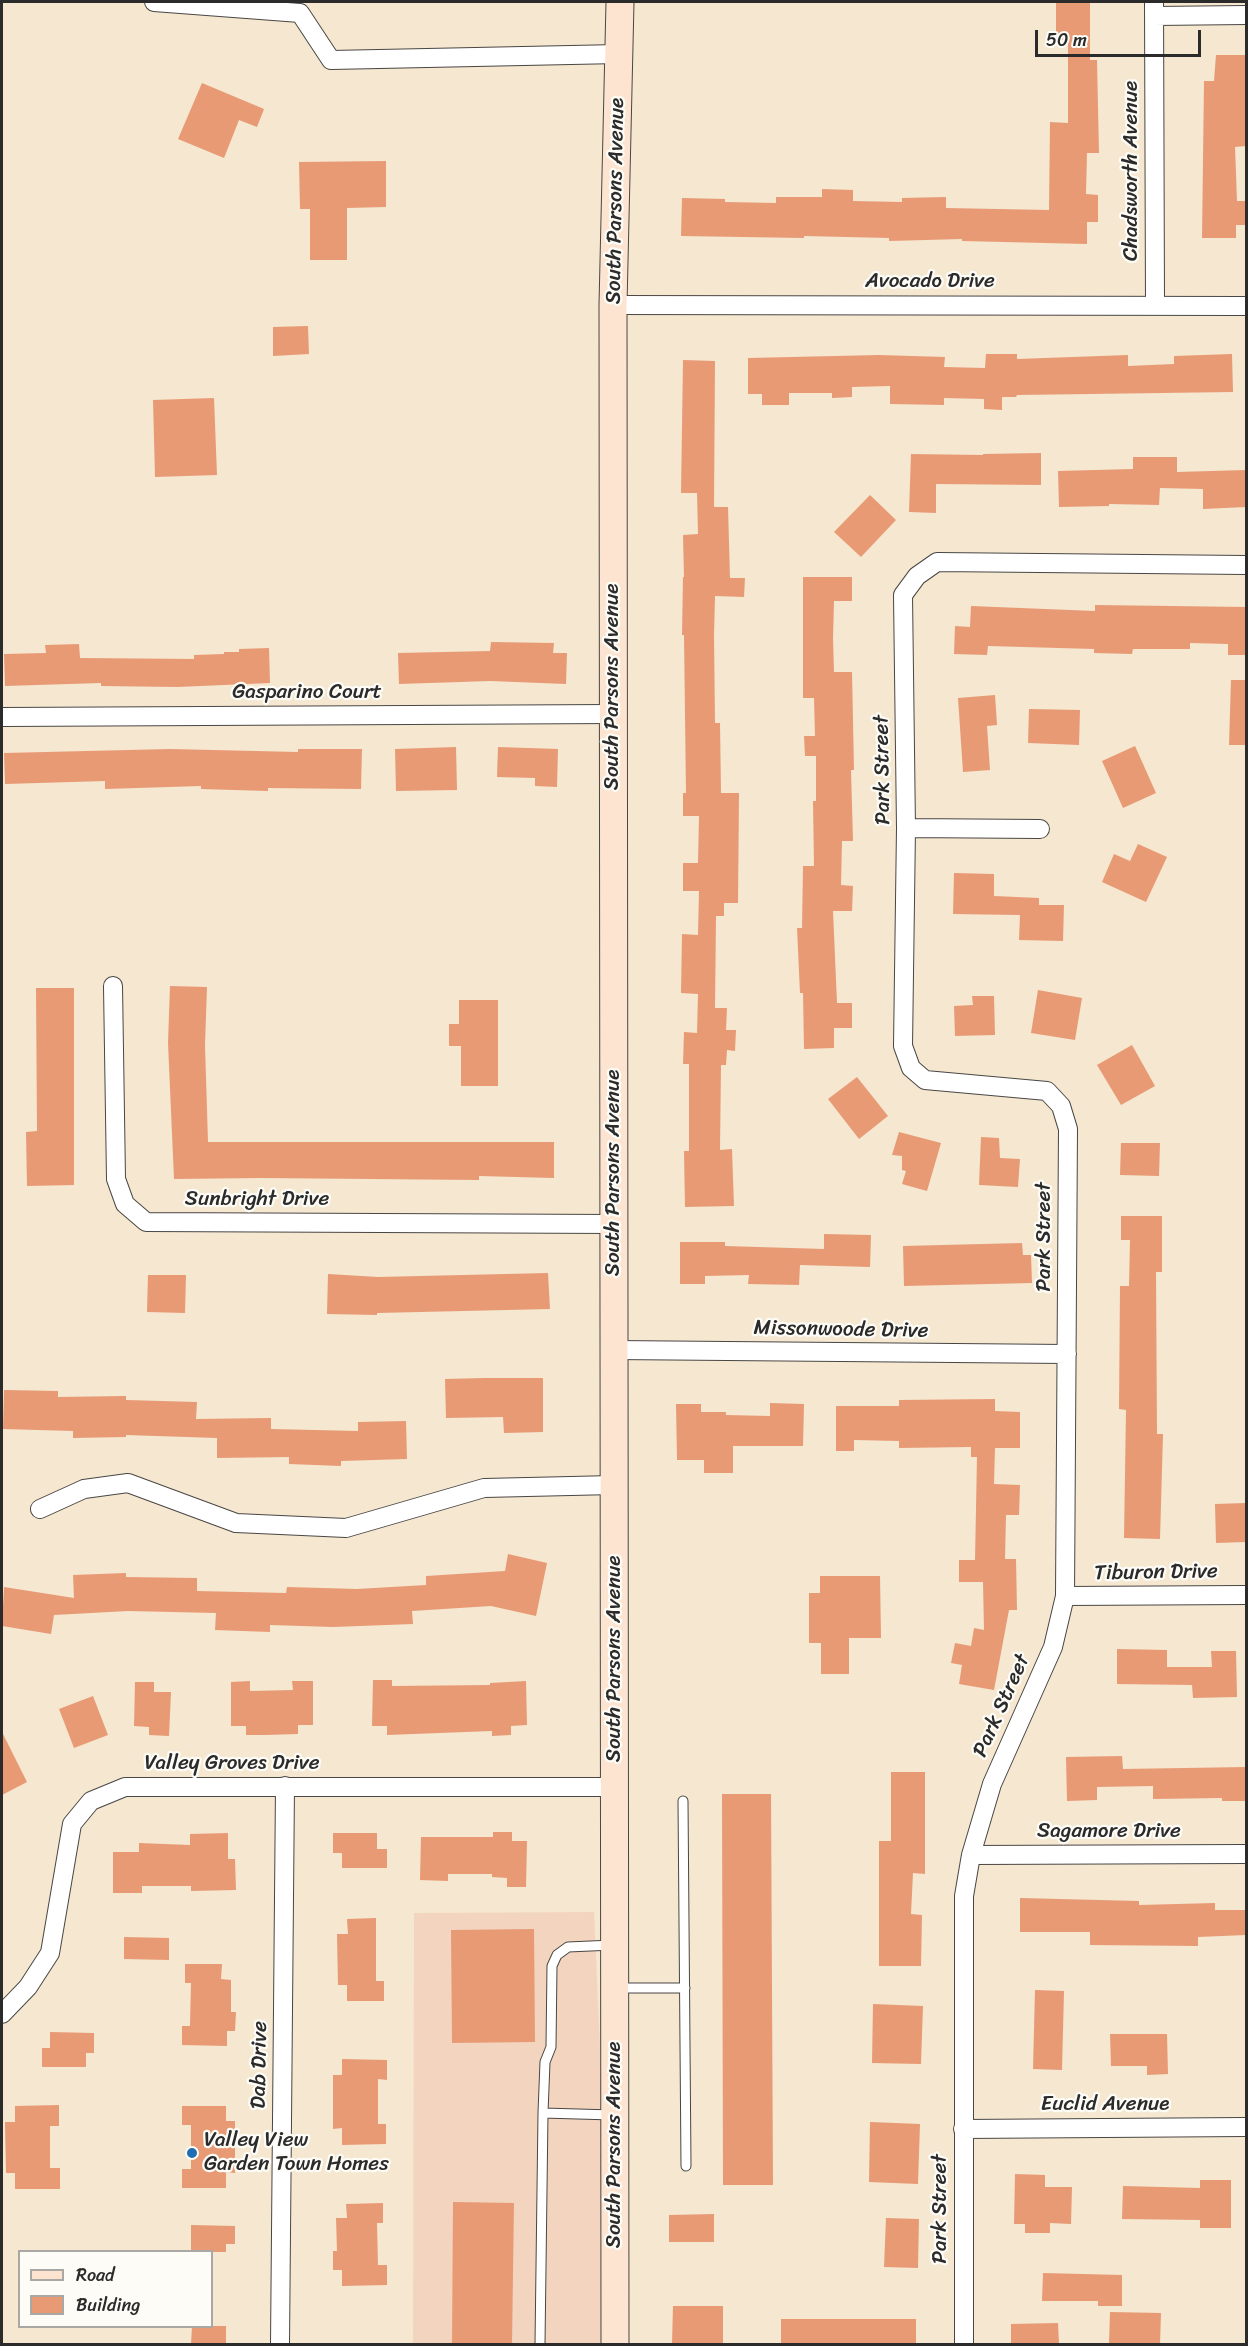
<!DOCTYPE html>
<style>
body{margin:0}
#map{position:relative;width:1248px;height:2346px;overflow:hidden;background:#f5e7d0;font-family:Sriracha,sans-serif}
canvas{display:block}
.frame{position:absolute;inset:0;border:3px solid #2b2b2b;pointer-events:none}
.legend{position:absolute;left:18px;top:2250px;width:195px;height:78px;box-sizing:border-box;background:#fdfcf7;border:2px solid #a9a8a5;margin:0;padding:8px 10px;list-style:none;font-size:18px;color:#2b2b2b}
.legend li{display:flex;align-items:center;gap:12px;height:30px}
.legend b{width:30px;border:2px solid #a9a8a5}
.scale{position:absolute;left:1035px;top:30px;width:166px;height:27px;box-sizing:border-box;border:3px solid #2b2b2b;border-top:0;padding-left:8px;font-size:18px;line-height:21px;white-space:nowrap;color:#2b2b2b;-webkit-text-stroke:4px #fdfcf7;paint-order:stroke}
</style>
<div id="map">
<canvas width="1248" height="2346"></canvas>
<div class="frame"></div>
<ul class="legend">
<li><b style="height:8px;background:#fde4d1"></b>Road</li>
<li><b style="height:16px;background:#e89a75"></b>Building</li>
</ul>
<div class="scale">50 m</div>
</div>
<script>
const context = document.querySelector('canvas').getContext('2d');
context.lineJoin = 'round';
function paint(path, color) { context.fillStyle = color; context.fill(path, 'evenodd'); }
const toPath = rows => new Path2D(rows.map(r => 'M' + r).join(''));
function trace(path, color, width, dash) { context.strokeStyle = color; context.lineWidth = width; context.lineCap = dash ? 'butt' : 'round'; context.setLineDash(dash || []); context.stroke(path); }
function label(font, color, halo, rows, align = 'center') {
  context.font = font + ' Sriracha,sans-serif'; context.lineWidth = 4.5; context.setLineDash([]); context.textBaseline = 'middle'; context.strokeStyle = halo; context.fillStyle = color; for (const [text, x, y, turn = 0] of rows) {
    context.save(); context.translate(x, y); context.rotate((+turn || 0) * Math.PI / 180); context.textAlign = isNaN(turn) ? turn : align; if (halo) context.strokeText(text, 0, 0); context.fillText(text, 0, 0); context.restore();
  }
}
paint(toPath([
 [594,1912,604,2138,604,2344,413,2344,414,1913]
]), '#f3d4bf');
paint(toPath([
 [1056,2,1090,2,1090,60,1097,60,1099,153,1087,153,1086,194,1098,195,1098,222,1087,222,1087,244,962,241,962,239,889,241,889,238,804,236,804,238,681,236,682,198,725,199,725,202,776,203,776,197,822,197,822,189,853,190,853,201,902,202,902,198,946,197,946,208,1049,210,1050,122,1068,123,1068,40,1056,40],
 [1216,55,1246,55,1246,146,1235,147,1237,201,1246,201,1246,225,1236,225,1236,238,1202,238,1204,81,1214,81],
 [202,83,264,109,257,127,239,120,224,158,178,139],
 [386,161,386,207,347,208,347,260,310,260,310,209,300,209,299,162],
 [308,326,309,354,273,356,273,327],
 [986,354,1017,354,1017,359,1128,355,1128,366,1174,364,1174,356,1232,354,1233,392,1017,395,1016,397,1002,397,1002,410,984,409,984,399,944,398,944,405,890,404,890,386,852,387,852,397,832,398,832,393,789,393,789,405,762,405,762,394,748,394,748,358,879,355,945,357,944,367,985,368],
 [683,360,715,361,714,507,728,507,730,578,745,578,744,597,715,596,714,636,715,723,720,723,721,793,739,793,738,903,724,903,724,916,716,916,715,1008,727,1008,726,1030,736,1030,735,1051,727,1050,726,1065,721,1065,720,1150,732,1149,734,1206,685,1207,684,1151,689,1151,689,1064,683,1064,684,1032,697,1033,698,994,681,993,682,934,698,935,699,891,683,891,683,863,698,863,699,816,683,816,683,793,686,793,684,635,682,635,683,577,684,577,683,535,698,534,697,493,681,493],
 [214,398,217,475,155,477,153,400],
 [1041,453,1041,485,936,484,936,513,909,512,911,454,983,455,983,454],
 [1133,457,1177,457,1177,472,1246,470,1246,507,1203,509,1203,489,1160,488,1159,505,1109,504,1109,506,1059,507,1058,471,1133,469],
 [870,495,896,520,861,557,834,532],
 [803,577,852,577,852,601,834,601,833,638,834,672,852,672,854,770,851,770,853,841,842,841,841,885,853,886,852,911,833,911,837,1003,852,1003,852,1028,834,1028,834,1048,804,1049,803,993,800,993,797,928,802,928,803,866,814,866,813,801,816,801,816,756,805,756,804,736,815,736,814,698,803,698],
 [1095,605,1246,607,1246,655,1228,655,1228,644,1190,643,1190,649,1133,649,1132,654,1094,653,1094,649,988,646,987,655,954,654,955,626,970,627,971,606,1095,611],
 [491,642,554,643,553,653,567,653,566,684,490,681,399,684,398,653,490,651],
 [79,644,80,658,194,659,194,655,224,654,224,652,239,652,239,649,269,648,270,683,177,687,101,686,101,683,5,686,4,654,46,653,45,645],
 [1231,680,1246,680,1246,745,1229,745],
 [995,695,997,725,987,726,990,770,963,772,958,698],
 [1029,709,1080,710,1079,745,1028,743],
 [1135,746,1156,793,1123,808,1102,761],
 [456,747,457,790,396,791,395,749],
 [498,747,558,749,557,787,535,786,535,778,497,777],
 [170,749,298,752,298,749,362,749,361,789,268,788,268,791,201,789,201,786,105,789,105,781,5,784,4,753],
 [1138,844,1167,857,1146,902,1102,882,1114,854,1130,861],
 [954,873,994,874,994,896,1039,898,1039,905,1064,905,1063,941,1019,940,1020,915,953,914],
 [170,986,207,987,205,1045,208,1142,554,1142,554,1178,479,1176,479,1180,261,1178,174,1179,168,1043],
 [36,988,74,988,74,1185,27,1186,26,1132,37,1131],
 [1038,990,1082,998,1075,1040,1031,1033],
 [972,996,994,996,995,1035,955,1036,954,1006,973,1005],
 [459,1000,498,1000,498,1086,461,1086,461,1046,449,1046,449,1024,459,1024],
 [1132,1045,1155,1086,1121,1105,1097,1065],
 [857,1077,888,1116,859,1139,828,1099],
 [899,1132,941,1143,927,1191,902,1184,906,1171,902,1170,902,1156,892,1155],
 [981,1137,999,1138,1000,1158,1020,1159,1018,1187,979,1185],
 [1121,1143,1160,1143,1159,1176,1120,1175],
 [1121,1216,1162,1216,1162,1272,1156,1272,1157,1434,1163,1434,1160,1539,1124,1538,1126,1410,1119,1409,1120,1286,1129,1286,1130,1240,1121,1240],
 [824,1234,871,1235,870,1267,800,1265,799,1285,748,1284,749,1275,705,1276,705,1284,680,1284,680,1242,725,1242,725,1246,824,1249],
 [1022,1243,1023,1255,1031,1255,1032,1283,904,1286,903,1246],
 [548,1273,550,1309,377,1313,377,1315,327,1314,328,1274,378,1277],
 [148,1275,186,1275,185,1313,147,1312],
 [485,1378,543,1378,543,1432,504,1433,503,1417,446,1418,445,1379],
 [4,1390,58,1391,58,1397,126,1396,126,1400,197,1402,196,1419,271,1418,271,1429,358,1431,358,1422,406,1421,407,1459,341,1461,341,1466,289,1464,289,1457,217,1458,217,1438,126,1435,126,1437,73,1438,73,1431,3,1429],
 [995,1399,995,1411,1020,1412,1020,1448,995,1448,994,1484,1020,1485,1019,1515,1006,1515,1005,1559,1016,1559,1017,1610,1009,1610,994,1690,959,1684,962,1665,951,1663,955,1643,971,1646,974,1628,984,1630,983,1582,959,1582,959,1560,975,1560,977,1457,971,1457,971,1447,899,1448,899,1441,854,1440,854,1451,836,1451,836,1406,899,1406,899,1400],
 [770,1403,804,1404,803,1446,733,1446,733,1473,704,1473,704,1460,677,1460,676,1404,701,1404,701,1412,726,1412,726,1415,770,1416],
 [1246,1503,1246,1542,1216,1543,1215,1504],
 [508,1554,547,1563,536,1616,491,1606,412,1611,413,1624,333,1627,270,1625,270,1632,215,1630,216,1613,128,1611,54,1615,51,1634,2,1626,4,1587,74,1598,73,1575,126,1573,126,1577,197,1578,197,1591,286,1593,287,1587,357,1589,426,1585,426,1576,505,1571],
 [820,1576,880,1576,881,1638,849,1638,849,1674,821,1674,821,1643,809,1643,809,1593,820,1593],
 [1117,1649,1167,1650,1167,1667,1212,1667,1211,1651,1236,1651,1237,1697,1193,1698,1192,1685,1117,1684],
 [373,1680,392,1680,392,1686,490,1685,490,1683,526,1681,527,1725,511,1726,511,1735,492,1736,492,1731,387,1735,387,1726,372,1726],
 [250,1681,250,1691,293,1690,292,1681,313,1681,313,1725,298,1725,298,1734,266,1735,246,1735,246,1726,231,1726,231,1682],
 [135,1682,154,1682,154,1692,171,1692,169,1736,149,1735,149,1727,134,1726],
 [93,1696,108,1735,74,1748,59,1709],
 [2,1732,27,1782,2,1795],
 [1122,1756,1123,1769,1246,1767,1246,1801,1222,1801,1222,1798,1153,1799,1153,1786,1097,1787,1097,1800,1067,1801,1066,1757],
 [891,1772,925,1772,925,1874,913,1873,911,1914,922,1915,921,1966,879,1966,879,1841,891,1841],
 [722,1794,771,1794,773,2185,723,2185],
 [493,1832,512,1832,512,1841,527,1841,526,1887,507,1887,507,1878,492,1877,492,1874,448,1874,448,1881,420,1880,421,1837,493,1837],
 [228,1833,228,1859,235,1859,236,1890,191,1891,191,1886,142,1886,142,1893,113,1893,113,1852,139,1852,139,1843,190,1845,190,1834],
 [333,1833,377,1833,377,1849,387,1849,387,1868,342,1868,342,1853,333,1853],
 [1020,1898,1139,1901,1139,1905,1215,1903,1215,1910,1246,1910,1246,1935,1198,1937,1198,1946,1090,1945,1090,1932,1020,1932],
 [376,1918,376,1981,384,1981,384,2001,347,2001,347,1985,338,1985,337,1934,348,1934,347,1919],
 [534,1929,535,2042,452,2043,451,1930],
 [124,1937,169,1938,169,1960,124,1959],
 [185,1964,222,1964,221,1979,231,1980,231,2012,236,2012,235,2031,227,2031,227,2046,182,2045,182,2026,190,2026,191,1983,185,1983],
 [1035,1990,1064,1991,1062,2070,1033,2069],
 [873,2004,923,2006,921,2064,872,2063],
 [50,2032,94,2033,94,2053,86,2053,86,2067,42,2067,42,2048,50,2048],
 [1110,2034,1167,2034,1168,2074,1147,2075,1147,2066,1111,2066],
 [342,2059,387,2060,387,2080,378,2079,378,2124,386,2124,386,2144,342,2145,342,2128,333,2129,333,2075,342,2075],
 [59,2105,59,2126,50,2126,50,2168,60,2168,60,2189,15,2189,15,2173,6,2173,5,2122,15,2122,15,2106],
 [182,2106,226,2106,226,2121,235,2121,235,2173,226,2172,226,2188,182,2188,182,2169,191,2169,191,2125,182,2125],
 [870,2122,920,2124,918,2184,869,2182],
 [1015,2174,1045,2175,1045,2187,1072,2187,1071,2224,1050,2223,1050,2233,1025,2233,1025,2224,1014,2224],
 [1200,2180,1231,2180,1231,2228,1200,2228,1200,2220,1122,2219,1123,2186,1200,2188],
 [453,2202,514,2203,512,2344,452,2344],
 [383,2203,383,2223,377,2223,378,2265,387,2265,387,2285,342,2286,342,2270,333,2270,333,2251,337,2251,336,2218,347,2218,346,2204],
 [714,2214,714,2242,669,2242,669,2215],
 [886,2218,919,2219,918,2268,884,2267],
 [191,2225,235,2226,235,2244,226,2244,226,2252,191,2252],
 [1043,2273,1122,2275,1122,2306,1098,2306,1098,2301,1042,2301],
 [673,2306,723,2306,723,2344,672,2344],
 [1110,2312,1161,2313,1160,2344,1109,2344],
 [781,2319,916,2319,916,2344,781,2344],
 [1058,2323,1059,2344,1011,2344,1011,2324],
 [192,2326,226,2326,226,2344,191,2344]
]), '#e89a75');
const lane = toPath([
 [683,1801,686,2166],
 [617,1988,685,1988],
 [543,2113,613,2115],
 [540,2344,543,2113,545,2062,551,2047,552,1966,557,1955,568,1947,613,1945]
]);
const street = toPath([
 [154,2,300,13,331,60,619,54],
 [1154,2,1155,304],
 [1154,16,1246,15],
 [613,305,1246,306],
 [2,717,613,714],
 [906,828,1040,829],
 [113,986,116,1179,125,1204,146,1222,614,1224],
 [614,1350,1067,1354],
 [40,1509,84,1489,128,1483,236,1523,346,1528,484,1488,614,1485],
 [1065,1596,1246,1595],
 [971,1855,1246,1854],
 [2,2014,28,1987,50,1953,72,1824,91,1801,125,1787,615,1787],
 [963,2129,1246,2127],
 [280,2344,285,1786],
 [964,2344,964,1896,971,1855,992,1784,1053,1647,1065,1596,1068,1129,1061,1106,1047,1091,925,1080,911,1068,903,1046,906,828,903,595,917,576,937,562,1246,565]
]);
const secondary = toPath([
 [615,2344,613,305,620,2]
]);
trace(lane, '#494744', 11);
trace(street, '#494744', 20);
trace(secondary, '#494744', 29);
trace(lane, '#fff', 9);
trace(street, '#fff', 18);
trace(secondary, '#fde4d1', 27);
for (const [x, y, r, color] of [
 [192,2153,6,"#1f6fb2"]
]) { const dot = new Path2D(); dot.arc(x, y, r, 0, 2 * Math.PI); context.fillStyle = color; context.fill(dot); trace(dot, '#fdfcf7', 2); }
label('21px', '#2b2b2b', '#fdfcf7', [
 ["Chadsworth Avenue",1132,171,-90],
 ["South Parsons Avenue",616,201,-89],
 ["Avocado Drive",930,282],
 ["South Parsons Avenue",613,687,-90],
 ["Gasparino Court",307,693],
 ["Park Street",883,770,-91],
 ["South Parsons Avenue",614,1173,-90],
 ["Sunbright Drive",257,1200],
 ["Park Street",1045,1237,-90],
 ["Missonwoode Drive",841,1330,1],
 ["Tiburon Drive",1156,1573,-1],
 ["South Parsons Avenue",615,1659,-90],
 ["Park Street",1002,1706,-66],
 ["Valley Groves Drive",232,1764],
 ["Sagamore Drive",1109,1832],
 ["Dab Drive",260,2065,-89],
 ["Euclid Avenue",1105,2105],
 ["South Parsons Avenue",615,2145,-90],
 ["Park Street",941,2209,-90]
]);
label('21px', '#2b2b2b', '#fdfcf7', [
 ["Valley View",204,2141],
 ["Garden Town Homes",204,2165]
], 'left');
</script>
